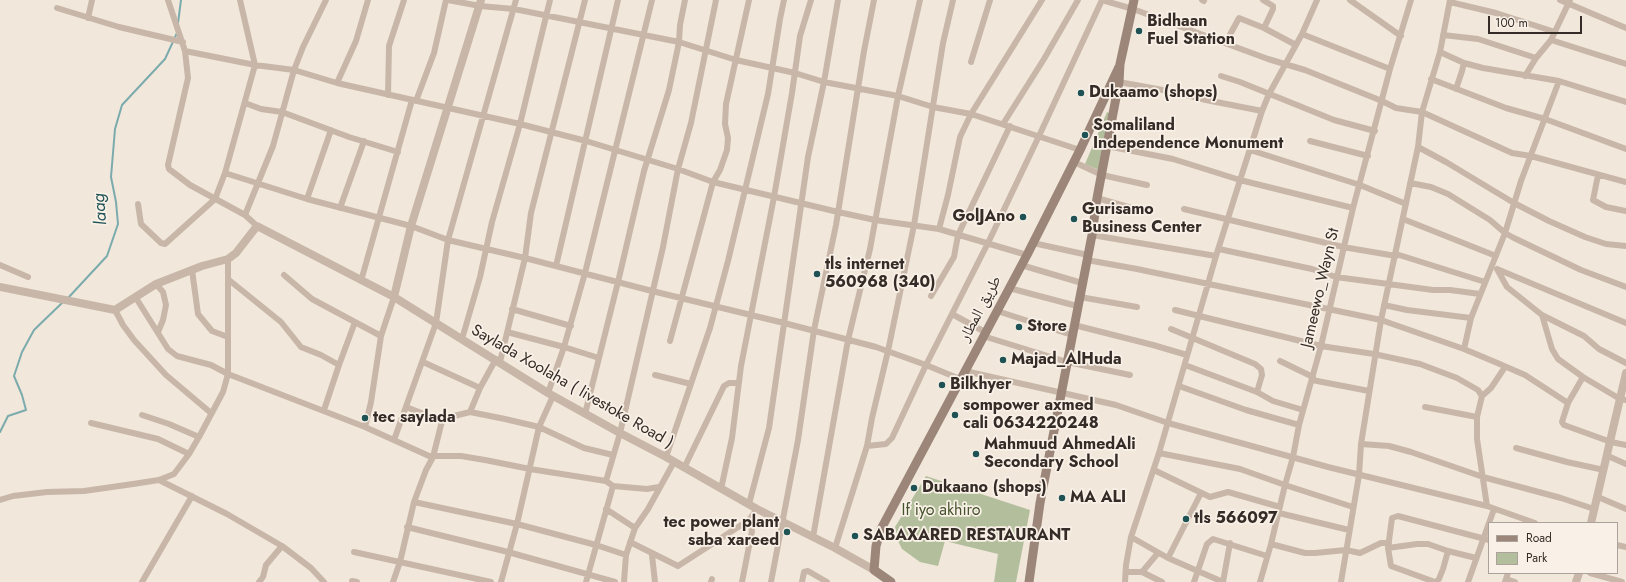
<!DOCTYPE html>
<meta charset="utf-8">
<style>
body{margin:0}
#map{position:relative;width:1626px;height:582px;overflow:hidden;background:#f1e7db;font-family:Jost,sans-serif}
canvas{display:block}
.legend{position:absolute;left:1488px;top:522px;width:130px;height:52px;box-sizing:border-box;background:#f9f1e7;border:1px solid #aba29b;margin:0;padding:5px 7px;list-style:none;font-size:12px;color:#352c28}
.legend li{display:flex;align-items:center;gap:8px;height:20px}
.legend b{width:20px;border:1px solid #aba29b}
.scale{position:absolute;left:1488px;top:16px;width:94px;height:18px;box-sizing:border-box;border:2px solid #352c28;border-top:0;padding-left:5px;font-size:12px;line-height:14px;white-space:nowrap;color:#352c28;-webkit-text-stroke:3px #f9f1e7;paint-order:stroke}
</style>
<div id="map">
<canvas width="1626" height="582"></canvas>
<ul class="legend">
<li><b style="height:5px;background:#9c8679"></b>Road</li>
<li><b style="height:11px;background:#b3bf9c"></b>Park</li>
</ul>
<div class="scale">100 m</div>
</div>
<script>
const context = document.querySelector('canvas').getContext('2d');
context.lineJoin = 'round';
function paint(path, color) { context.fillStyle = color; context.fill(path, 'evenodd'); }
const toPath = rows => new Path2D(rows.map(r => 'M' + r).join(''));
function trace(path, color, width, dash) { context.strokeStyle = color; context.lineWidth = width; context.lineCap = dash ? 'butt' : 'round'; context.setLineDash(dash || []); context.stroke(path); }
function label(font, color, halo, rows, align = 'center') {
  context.font = font + ' Jost,"Noto Naskh Arabic",sans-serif'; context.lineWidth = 3.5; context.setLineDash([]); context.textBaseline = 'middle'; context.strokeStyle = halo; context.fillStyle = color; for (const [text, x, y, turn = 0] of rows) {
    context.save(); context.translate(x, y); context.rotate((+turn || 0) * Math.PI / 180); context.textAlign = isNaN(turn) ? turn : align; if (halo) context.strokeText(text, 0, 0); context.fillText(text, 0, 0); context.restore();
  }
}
paint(toPath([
 [1107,112,1111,114,1099,170,1085,164],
 [926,476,1030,510,1016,582,994,582,998,554,945,541,938,566,920,562,902,549,898,541,895,527]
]), '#b3bf9c');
trace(toPath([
 [178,23,181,0],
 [68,298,107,256,118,224,116,202,111,177,115,129,122,105,165,59,177,33],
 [0,432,8,416,26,410,22,395,14,376,22,352,34,330,63,302]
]), '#7babad', 2);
trace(toPath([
 [168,0,185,51,188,78,168,165,169,169,190,185,245,215,257,226],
 [448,0,480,6,514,9,679,42,736,60,795,73,824,82,898,96,933,107,971,114,1080,150],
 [1102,0,1133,9,1268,59,1305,70,1382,101,1396,108,1422,112,1512,153,1531,156,1626,182],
 [1202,0,1204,1],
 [1350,0,1401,36],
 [1560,0,1626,28],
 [1450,2,1496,13,1555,32],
 [57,8,119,27,183,42],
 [88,18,92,0],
 [1264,28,1296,45],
 [1302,34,1390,69],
 [1443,35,1478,39,1536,58],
 [1551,40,1626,64],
 [1226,42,1239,18,1264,28,1273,9,1273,6,1263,0],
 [185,51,255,65,294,70,337,83,520,124,586,141,678,169,713,182,838,212,875,220,939,229,1027,255],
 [1440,52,1464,63,1483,68,1559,81,1626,102],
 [971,62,990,0],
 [1221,76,1240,82,1334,120,1375,131],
 [1525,76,1536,58,1551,40,1570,0],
 [1431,79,1506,108,1545,119,1626,149],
 [1119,82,1179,93,1206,100,1262,111],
 [337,83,356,41,368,0],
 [1456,89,1462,71,1464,63],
 [388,95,389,46,404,0],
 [416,101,434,53,446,0],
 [245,103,261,109,282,112,349,137,398,152],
 [1003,124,1044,59,1078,0],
 [1310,141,1368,156],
 [1107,146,1173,159,1240,180,1353,208],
 [1418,147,1446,162,1514,203,1549,221,1585,237,1606,244,1626,246],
 [1250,150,1360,185,1406,204],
 [1074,162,1102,175,1147,185],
 [225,173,307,199,411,226,448,240,525,258,652,291,784,323,876,347,926,365,960,379],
 [1598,175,1593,200,1606,207,1626,211],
 [1410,183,1431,187,1448,194,1490,220,1505,233,1514,238,1581,270,1626,287],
 [1097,198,1142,211],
 [307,199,331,130],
 [138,204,141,224,161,243,165,244,215,199,225,173,255,65,240,0],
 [340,208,364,141],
 [1184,209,1343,247,1396,256],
 [245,215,273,146,294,70,303,47,326,0],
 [1403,219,1496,256],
 [939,229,948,195,960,137,971,114,1042,0],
 [1092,235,1216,256],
 [1033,243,1088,255],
 [1219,249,1312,269,1336,277,1433,290,1450,290,1480,294],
 [1396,254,1485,282],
 [1087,260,1137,269,1381,320,1464,349,1495,362,1525,375,1568,403],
 [0,265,28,277],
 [1021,265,1082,283],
 [556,266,618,0],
 [1497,269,1507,287,1542,315,1584,336,1599,349,1626,363],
 [1497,269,1626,323],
 [192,270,198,314,212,331,228,337],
 [284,275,312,299,381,336,371,402,365,427],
 [229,280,281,322,301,347,321,355,339,365],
 [361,281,412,100],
 [156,284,163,292,166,305,163,320,158,332],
 [1009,288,1077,306],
 [931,296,954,257,958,235,1010,126],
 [1080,297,1137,307],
 [136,298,168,349,177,356,211,365,228,374,365,427,429,456,461,456,485,460,530,469,606,481,613,486,647,489,659,487],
 [1384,305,1407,310,1471,318],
 [512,309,571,326],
 [115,310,123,325,134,340,166,375,211,413],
 [1175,310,1321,346,1374,354,1420,364,1457,378,1478,390,1482,396,1477,417,1477,439,1487,506],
 [997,311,1072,335],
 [952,314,985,332],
 [1542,315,1552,349,1558,359,1583,377,1620,399,1626,400],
 [1074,325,1153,345,1187,355],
 [1171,329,1255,364,1261,369,1262,375,1257,392],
 [507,332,564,347,599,358],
 [381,336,394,297],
 [983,336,1067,362,1130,375],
 [462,339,480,277,492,222,520,124,550,0],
 [670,341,713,182,720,170,727,150,728,138,725,124,726,104,749,0],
 [1464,349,1471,318,1505,233,1521,181,1559,81],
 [1280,361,1313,377],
 [423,362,480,388],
 [500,362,525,258,531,213,585,0],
 [1185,365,1257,392,1273,401,1303,410],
 [965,371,1116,405,1168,423,1328,467,1487,506,1535,523],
 [655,375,691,384],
 [1583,377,1568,403,1562,422,1564,425,1611,442,1626,445],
 [1312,380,1369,391],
 [1179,386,1246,410,1299,425],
 [548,393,564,347,585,273,652,0],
 [1482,396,1491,388,1505,367],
 [406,407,442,421],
 [1425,407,1477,417],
 [324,410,339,365,355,322],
 [470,412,480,388,496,359],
 [585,414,618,282,644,171,669,90,679,42,680,25,685,0],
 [142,415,169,424,199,437],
 [91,423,158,439,189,454],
 [394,440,436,323,448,240,516,0],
 [1361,444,1389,446,1411,452,1483,477,1561,498,1594,509],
 [867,446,886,444,892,438,926,365,988,243,1039,136,1102,0],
 [1516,448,1567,462,1604,470],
 [1159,453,1240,469,1285,485,1353,507],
 [1608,456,1626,464],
 [666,457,710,328,728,261,768,94,780,19,784,0],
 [684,468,724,386,729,383,739,383],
 [1154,470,1210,497,1228,492,1280,507],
 [159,480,227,514,282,546],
 [606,481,620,433,663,247,678,169,691,123,716,0],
 [721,489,732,438,741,366,774,197,792,93,800,36,811,0],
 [1598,497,1626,509],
 [0,500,13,496,47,492,84,491,133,484,159,480,174,474,189,454,199,437,223,392,228,374,228,259],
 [414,502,517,524,596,545,626,555],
 [749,504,769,428,808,157,824,82,838,0],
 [606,509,635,528],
 [1279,513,1349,530],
 [407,527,508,552,615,582],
 [813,537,848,340,870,249,898,96,920,0],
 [1131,537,1168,558,1223,582],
 [630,542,678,566,749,520,757,509],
 [1271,544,1305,553,1315,553,1346,550,1360,553,1381,543,1389,543],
 [1617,545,1626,547],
 [835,548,867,446,872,418,888,351,914,225,943,43,953,0],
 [1388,548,1417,544,1428,544,1448,551,1443,569,1439,579,1436,582],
 [1448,551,1476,558],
 [354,552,491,582],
 [652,555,655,582],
 [1168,558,1201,493],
 [1126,572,1142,572,1162,582],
 [1142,572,1158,553],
 [1590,573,1622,582],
 [1506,579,1515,582],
 [352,581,357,582],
 [142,582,192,496],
 [259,582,263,577,266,565,282,546,311,568,324,582],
 [393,582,400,562,414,502,426,470,433,457,442,421,450,417,470,412,505,419,539,427,584,448,613,455],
 [501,582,517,524,539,427,553,396],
 [586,582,613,486],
 [624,582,626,555,635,528,648,509,674,462],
 [711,582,712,579],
 [742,582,752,531,749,520],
 [771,582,798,440,814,330,836,225,864,51,874,0],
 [802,582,804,572,808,571,827,582],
 [1125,582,1126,565,1131,537,1159,453,1216,256,1262,111,1269,94,1302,34,1317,0],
 [1194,582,1207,544,1213,539,1267,556],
 [1223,582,1230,543],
 [1260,582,1271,544,1285,485,1293,457,1299,425,1321,346,1353,208,1390,69,1411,0],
 [1341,582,1359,475,1361,444,1381,320,1418,147,1422,112,1440,52,1450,0],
 [1435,582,1391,566,1388,548,1392,518,1398,516,1489,540],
 [1468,582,1494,509],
 [1505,582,1508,573]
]), '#c8b7a8', 6);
trace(toPath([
 [0,287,115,310,156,284,202,266,228,259,236,253,257,226,394,297,548,393,620,433,666,457,757,509,835,548,874,570],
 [394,297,411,226,481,0],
 [1591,523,1626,373],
 [1576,582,1579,573]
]), '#c8b7a8', 8);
trace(toPath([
 [891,582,874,570,876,546,881,529,1027,255,1080,150,1119,67],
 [1029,582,1040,503,1092,235,1097,198,1119,82,1120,64,1134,0]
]), '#9c8679', 9);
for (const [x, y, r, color] of [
 [1139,31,4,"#1f5255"],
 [1081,93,4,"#1f5255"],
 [1085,135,4,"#1f5255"],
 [1023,217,4,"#1f5255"],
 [1074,219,4,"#1f5255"],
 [817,274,4,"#1f5255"],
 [1019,327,4,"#1f5255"],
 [1003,360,4,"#1f5255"],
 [942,385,4,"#1f5255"],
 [955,415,4,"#1f5255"],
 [365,418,4,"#1f5255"],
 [976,454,4,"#1f5255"],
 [914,488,4,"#1f5255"],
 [1062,498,4,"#1f5255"],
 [1186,519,4,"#1f5255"],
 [787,532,4,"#1f5255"],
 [855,536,4,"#1f5255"]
]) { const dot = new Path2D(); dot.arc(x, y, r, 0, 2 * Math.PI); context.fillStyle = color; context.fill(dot); trace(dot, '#f9f1e7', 1.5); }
label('bold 16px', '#352c28', '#f9f1e7', [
 ["Bidhaan",1147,22],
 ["Fuel Station",1147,40],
 ["Dukaamo (shops)",1089,93],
 ["Somaliland",1093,126],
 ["Independence Monument",1093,144],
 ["Gurisamo",1082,210],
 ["Business Center",1082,228],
 ["GolJAno",1015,217,"right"],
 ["tls internet",825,265],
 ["560968 (340)",825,283],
 ["Store",1027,327],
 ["Majad_AlHuda",1011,360],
 ["Bilkhyer",950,385],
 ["sompower axmed",963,406],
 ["cali 0634220248",963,424],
 ["tec saylada",373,418],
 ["Mahmuud AhmedAli",984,445],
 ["Secondary School",984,463],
 ["Dukaano (shops)",922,488],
 ["MA ALI",1070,498],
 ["tls 566097",1194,519],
 ["tec power plant",779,523,"right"],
 ["saba xareed",779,541,"right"],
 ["SABAXARED RESTAURANT",863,536]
], 'left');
label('16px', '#352c28', '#f9f1e7', [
 ["Jameewo_Wayn St",1321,288,-77],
 ["طريق المطار",981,309,-62],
 ["Saylada Xoolaha ( livestoke Road )",572,387,30]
]);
label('16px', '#45532d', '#f9f1e7', [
 ["If iyo akhiro",941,511]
]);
label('italic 17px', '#1f5255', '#f9f1e7', [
 ["laag",101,209,-94]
]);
</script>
